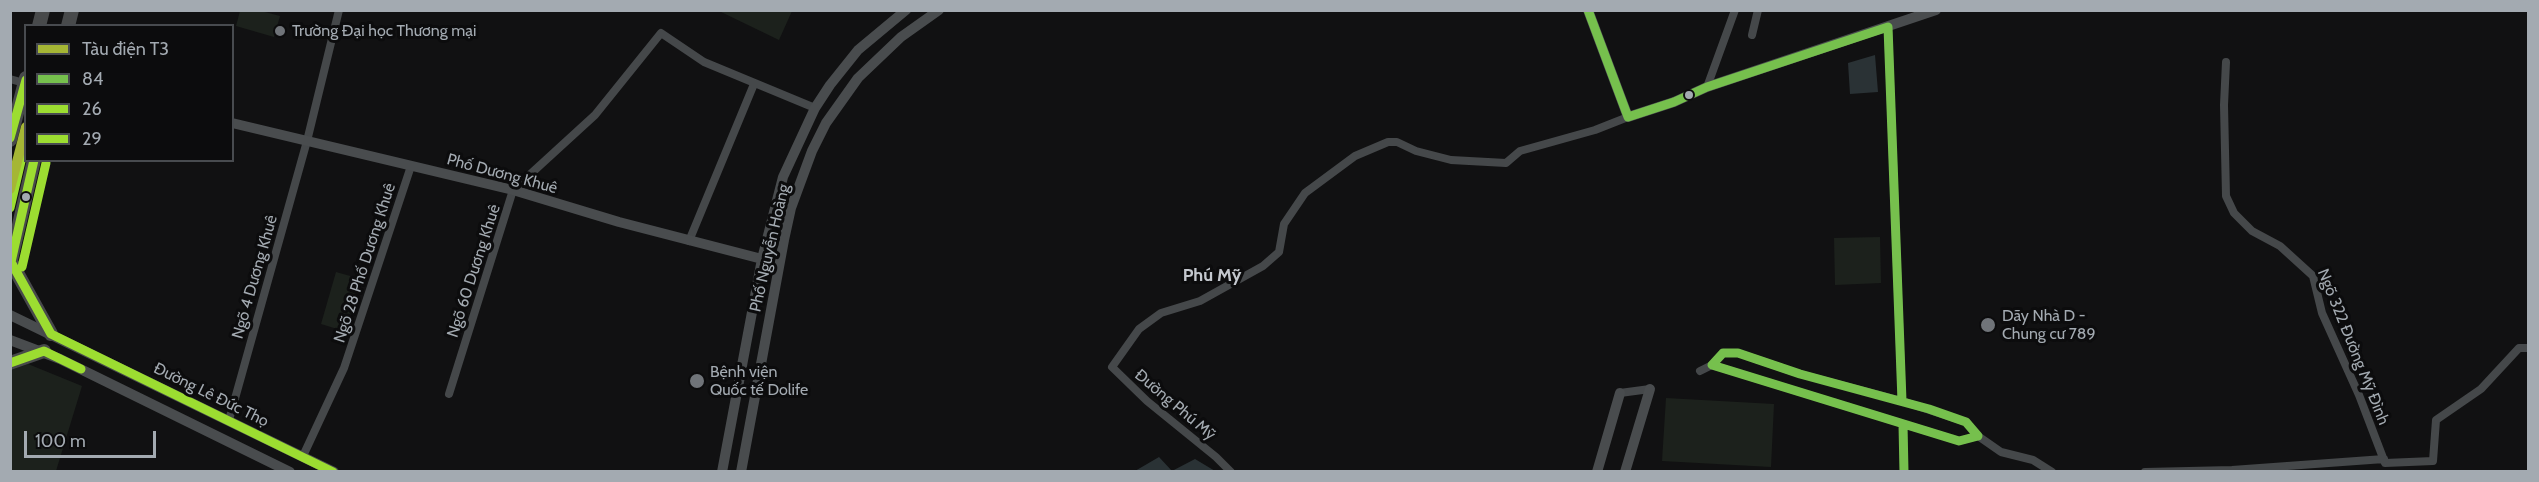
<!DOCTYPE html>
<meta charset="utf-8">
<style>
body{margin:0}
#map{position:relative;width:2539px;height:482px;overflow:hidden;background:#111112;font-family:Cabin,sans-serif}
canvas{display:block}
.frame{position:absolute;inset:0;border:12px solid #a3aab1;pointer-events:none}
.legend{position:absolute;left:24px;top:24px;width:210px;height:138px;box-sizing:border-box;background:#0c0c0d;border:2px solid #484b4f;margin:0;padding:8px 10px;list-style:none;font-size:18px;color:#a3aab1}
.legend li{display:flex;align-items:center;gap:12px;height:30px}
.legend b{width:30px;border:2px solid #484b4f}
.scale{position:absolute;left:24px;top:431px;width:132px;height:27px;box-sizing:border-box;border:3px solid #a3aab1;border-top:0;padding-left:8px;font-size:18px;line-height:21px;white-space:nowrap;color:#a3aab1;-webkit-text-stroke:4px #0c0c0d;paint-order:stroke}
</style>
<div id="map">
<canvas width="2539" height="482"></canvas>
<div class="frame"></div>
<ul class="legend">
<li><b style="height:8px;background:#a5b635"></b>Tàu điện T3</li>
<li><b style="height:8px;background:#76c04d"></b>84</li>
<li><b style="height:8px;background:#9cdd31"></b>26</li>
<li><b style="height:8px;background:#9cdd31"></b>29</li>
</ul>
<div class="scale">100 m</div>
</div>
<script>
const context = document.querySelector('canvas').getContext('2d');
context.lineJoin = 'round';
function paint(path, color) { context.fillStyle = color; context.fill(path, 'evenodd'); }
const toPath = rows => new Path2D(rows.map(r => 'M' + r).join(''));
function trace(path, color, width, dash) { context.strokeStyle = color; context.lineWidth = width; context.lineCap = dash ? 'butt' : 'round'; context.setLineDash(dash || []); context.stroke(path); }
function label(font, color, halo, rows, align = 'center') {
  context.font = font + ' Cabin,sans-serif'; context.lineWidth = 6; context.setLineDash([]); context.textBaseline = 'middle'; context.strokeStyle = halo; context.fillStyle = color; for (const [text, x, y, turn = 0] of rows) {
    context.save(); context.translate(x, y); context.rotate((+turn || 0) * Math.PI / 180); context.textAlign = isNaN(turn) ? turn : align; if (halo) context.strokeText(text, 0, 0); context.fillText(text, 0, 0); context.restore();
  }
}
paint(toPath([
 [240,11,261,11,280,16,274,37,236,26],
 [719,11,792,11,779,40],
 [1880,237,1881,283,1835,285,1834,238],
 [336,272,361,279,347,332,321,324],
 [28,364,82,386,56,471,11,472,11,370],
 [1666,398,1774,404,1771,467,1662,461]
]), '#1c211c');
paint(toPath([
 [1875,55,1878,92,1850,94,1848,63],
 [1159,457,1172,471,1195,459,1215,471,1135,471]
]), '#2a3235');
trace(toPath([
 [1888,27,1902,401],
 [1752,35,1758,10],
 [2226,62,2224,105,2226,196,2234,213,2252,231,2280,246,2313,276,2322,313,2359,395,2385,463,2433,461,2436,420,2481,389,2519,348,2528,348],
 [10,79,24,83],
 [1707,87,1735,10],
 [689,241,754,84],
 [1700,371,1712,365,1723,353,1738,353,1800,374,1902,401,1966,422,1978,436,1959,441,1712,365],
 [1620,393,1650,389],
 [449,394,513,190,595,115,661,33,704,62,815,108],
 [229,420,307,141,339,10],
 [1903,425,1904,472],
 [1978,436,2001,452,2033,460,2052,472],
 [303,456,344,368,411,166],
 [1231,472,1216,457,1147,401,1112,367,1139,329,1161,313,1200,301,1263,266,1279,252,1284,224,1305,193,1355,156,1388,142,1397,142,1416,151,1451,160,1506,163,1520,151,1595,130,1628,117],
 [2145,472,2232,470,2384,459]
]), '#45484a', 8);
trace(toPath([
 [1588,10,1628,117,1674,102,1707,87,1936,10],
 [232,123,513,190,619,222,762,259],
 [10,315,334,472],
 [10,340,60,359,290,472],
 [722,472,762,259,783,177,815,108,830,85,858,50,906,10],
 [741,472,784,240,791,208,812,151,826,123,858,78,901,37,939,10],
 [1597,472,1620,393],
 [1625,472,1650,389]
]), '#494c4e', 10);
trace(toPath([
 [39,26,43,10],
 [68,26,72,10],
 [10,140,26,78],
 [11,262,51,334],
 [10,264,34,160],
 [10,363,44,351]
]), '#484a4b', 14);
trace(toPath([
 [1588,10,1628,117,1674,102,1707,87,1888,27],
 [1888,27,1902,401],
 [1723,353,1738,353,1800,374,1929,409,1966,422,1978,436,1959,441,1712,365,1723,353],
 [1903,425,1904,472]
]), '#76c04d', 9);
trace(toPath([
 [10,138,26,80],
 [34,160,11,262,51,334,333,472],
 [10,363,44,351,81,369]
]), '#9cdd31', 9);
trace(toPath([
 [22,267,46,163]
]), '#9cdd31', 9);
trace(toPath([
 [10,208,22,157]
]), '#9cdd31', 9);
trace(toPath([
 [10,189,26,127]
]), '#a5b635', 10);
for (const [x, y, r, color] of [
 [280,31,6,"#707479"],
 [1689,95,5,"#a3aab1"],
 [26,197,5,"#a3aab1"],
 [1988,325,8,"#707479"],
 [697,381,8,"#707479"]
]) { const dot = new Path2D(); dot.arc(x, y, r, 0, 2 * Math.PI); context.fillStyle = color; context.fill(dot); trace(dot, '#0c0c0d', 2); }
label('16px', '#a3aab1', '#0c0c0d', [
 ["Trường Đại học Thương mại",292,31],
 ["Dãy Nhà D -",2002,316],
 ["Chung cư 789",2002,334],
 ["Bệnh viện",710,372],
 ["Quốc tế Dolife",710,390]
], 'left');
label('16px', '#a3aab1', '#0c0c0d', [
 ["Phố Dương Khuê",502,174,15],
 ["Phố Nguyễn Hoàng",770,248,-77],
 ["Ngõ 28 Phố Dương Khuê",365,263,-72],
 ["Ngõ 60 Dương Khuê",474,271,-72],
 ["Ngõ 4 Dương Khuê",255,277,-74],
 ["Ngõ 322 Đường Mỹ Đình",2353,347,68],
 ["Đường Lê Đức Thọ",211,395,26],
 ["Đường Phú Mỹ",1175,405,40]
]);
label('bold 18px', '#c4c8ce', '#0c0c0d', [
 ["Phú Mỹ",1212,276]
]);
</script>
